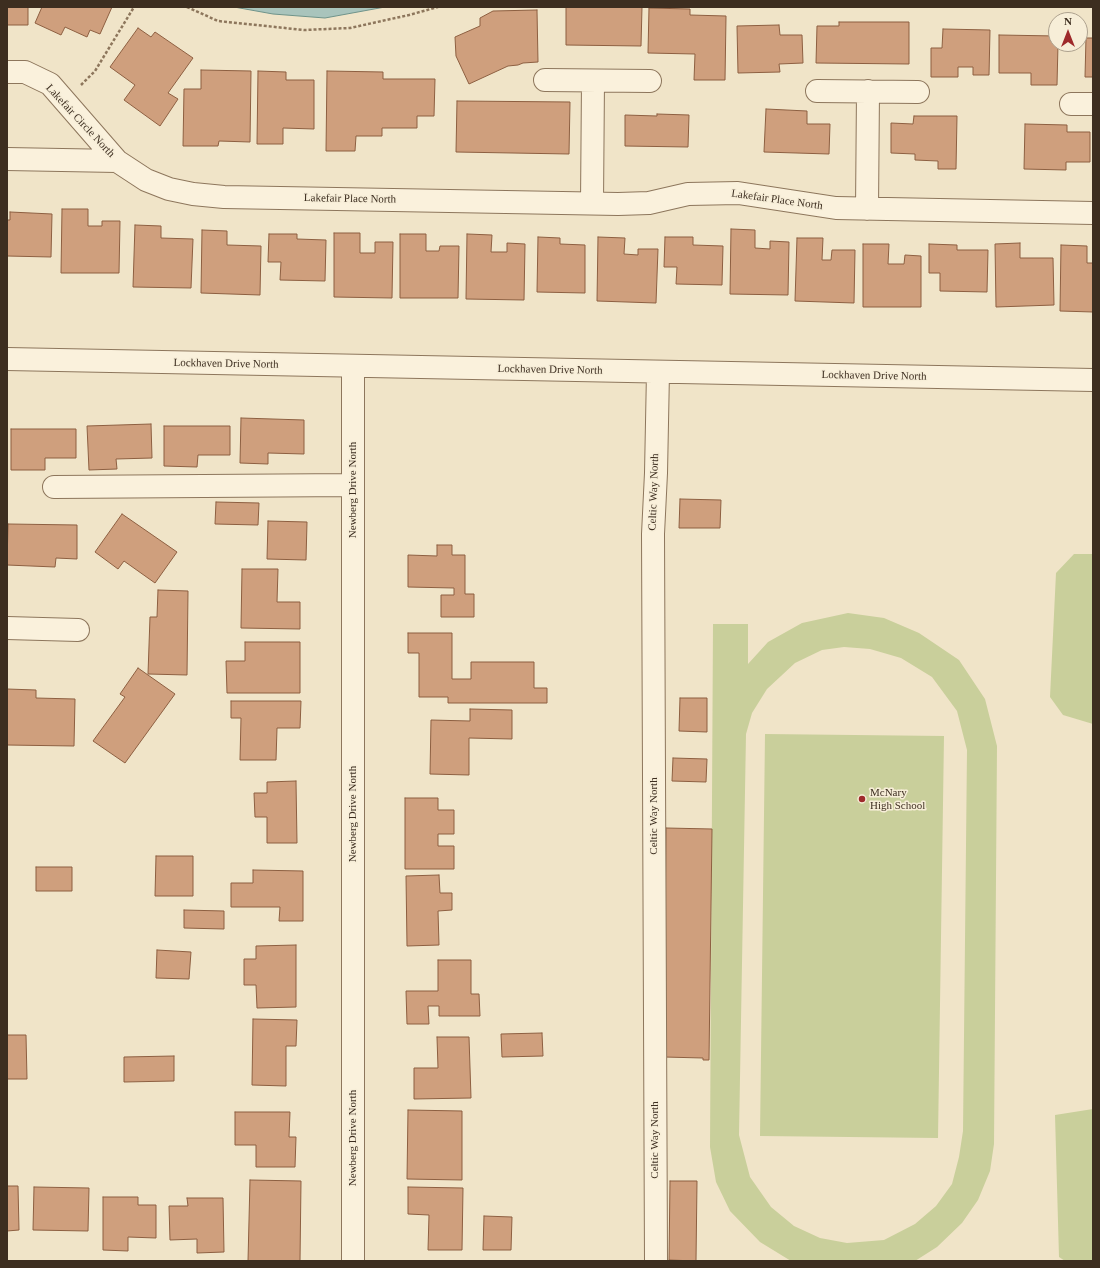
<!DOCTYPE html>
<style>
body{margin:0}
#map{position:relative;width:1100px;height:1268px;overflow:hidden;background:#f0e4c8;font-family:"Times New Roman",serif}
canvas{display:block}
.frame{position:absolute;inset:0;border:8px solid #3d2e20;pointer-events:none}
.north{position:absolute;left:1048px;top:12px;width:40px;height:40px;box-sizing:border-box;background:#f7eed8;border:1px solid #ada18e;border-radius:50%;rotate:0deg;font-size:11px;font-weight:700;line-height:16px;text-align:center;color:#3d2e20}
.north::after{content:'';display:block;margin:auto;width:14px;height:18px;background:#9e2a2b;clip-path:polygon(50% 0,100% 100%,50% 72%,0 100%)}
</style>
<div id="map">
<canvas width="1100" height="1268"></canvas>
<div class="frame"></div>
<div class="north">N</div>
</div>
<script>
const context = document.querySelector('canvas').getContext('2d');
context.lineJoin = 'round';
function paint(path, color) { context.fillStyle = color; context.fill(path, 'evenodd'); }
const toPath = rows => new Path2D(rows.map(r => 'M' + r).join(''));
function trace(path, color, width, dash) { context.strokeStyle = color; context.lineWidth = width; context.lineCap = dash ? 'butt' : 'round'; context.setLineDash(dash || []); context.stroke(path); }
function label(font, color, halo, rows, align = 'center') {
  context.font = font + ' "Times New Roman",serif'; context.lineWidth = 3; context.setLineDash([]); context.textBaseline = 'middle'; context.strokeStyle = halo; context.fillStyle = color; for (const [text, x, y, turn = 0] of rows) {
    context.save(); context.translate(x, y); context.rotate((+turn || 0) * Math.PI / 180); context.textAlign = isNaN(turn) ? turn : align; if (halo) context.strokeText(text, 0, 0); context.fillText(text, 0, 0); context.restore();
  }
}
paint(toPath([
 [1074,554,1093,554,1093,724,1063,715,1050,697,1056,573],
 [848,613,884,618,919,633,959,660,985,699,997,746,994,1144,990,1171,978,1200,962,1223,937,1247,915,1261,791,1261,760,1242,730,1211,716,1182,710,1147,713,624,748,624,748,664,768,642,802,623],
 [844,647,870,649,901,658,932,677,957,711,967,750,963,1131,959,1157,952,1184,936,1206,915,1224,884,1240,847,1243,820,1238,794,1226,771,1207,750,1177,739,1135,746,734,752,713,767,689,795,663,822,650],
 [765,734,944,736,938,1138,760,1136],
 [1093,1109,1093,1261,1065,1261,1059,1257,1055,1115]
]), '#c9cf9b');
const water = toPath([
 [234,7,385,7,325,18,273,14,234,7]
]);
paint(water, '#a9c4bc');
trace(water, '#6f938a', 1);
const building = toPath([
 [7,7,28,7,28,25,7,25,7,7],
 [42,7,112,7,100,34,90,30,87,37,65,27,61,35,35,23,42,7],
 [566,7,642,7,641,46,566,45,566,7],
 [649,8,690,9,690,15,726,16,725,80,694,80,695,54,648,53,649,8],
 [537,10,538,62,523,63,518,65,508,66,469,84,456,56,455,37,480,26,480,18,493,11,537,10],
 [839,22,909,22,909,64,816,63,817,26,839,26,839,22],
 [779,25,780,35,802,35,803,63,779,64,780,72,738,73,737,26,779,25],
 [138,28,151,37,155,32,193,58,168,93,178,99,160,126,124,100,135,85,110,67,138,28],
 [943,29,990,30,989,75,973,75,973,67,958,67,958,77,931,77,931,48,942,48,943,29],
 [999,35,1056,36,1056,44,1058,44,1057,85,1031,85,1031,73,999,73,999,35],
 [1086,38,1093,38,1093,77,1085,77,1086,38],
 [201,70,251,71,250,142,219,141,218,146,183,146,184,89,201,89,201,70],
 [258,71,286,72,286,80,314,80,314,129,283,128,283,144,257,144,258,71],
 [327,71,383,72,383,79,435,79,434,116,417,116,417,128,382,128,382,136,356,136,355,151,326,151,327,71],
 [457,101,570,102,569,154,456,152,457,101],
 [766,109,807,111,807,124,830,124,829,154,764,152,766,109],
 [657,114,689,115,688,147,625,146,625,115,657,116,657,114],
 [914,116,957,116,956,169,938,169,938,161,915,160,915,154,891,153,891,123,913,124,914,116],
 [1025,124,1067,125,1067,132,1090,132,1090,162,1066,162,1066,170,1024,169,1025,124],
 [62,209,88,209,88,226,102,226,102,221,120,221,119,273,61,273,62,209],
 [10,212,52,214,51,257,7,256,7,220,10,220,10,212],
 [135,225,161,226,161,238,193,239,191,288,133,287,135,225],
 [731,229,755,230,755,248,770,249,770,241,789,242,788,295,730,294,731,229],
 [202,230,227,231,227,245,261,246,260,295,201,293,202,230],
 [334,233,360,233,360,253,375,253,375,242,393,242,392,298,334,297,334,233],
 [269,234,297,234,297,239,326,240,325,281,280,280,281,262,268,262,269,234],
 [400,234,426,234,426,251,439,251,440,246,459,246,458,298,400,298,400,234],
 [467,234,492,235,491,252,507,252,507,243,525,244,524,300,466,299,467,234],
 [538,237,560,238,560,244,585,245,585,293,537,292,538,237],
 [598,237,625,238,624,254,638,255,638,249,658,249,656,303,597,301,598,237],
 [665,237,693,237,693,245,723,246,722,285,676,284,677,267,664,267,665,237],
 [797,238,823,238,822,260,831,260,832,250,855,250,854,303,795,301,797,238],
 [1020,243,1020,258,1053,258,1054,305,996,307,995,244,1020,243],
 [863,244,889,244,888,264,904,264,905,255,921,256,921,307,863,307,863,244],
 [929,244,957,245,957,250,988,250,987,292,940,291,940,273,929,273,929,244],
 [1061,245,1087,246,1087,263,1093,263,1093,312,1060,311,1061,245],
 [241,418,304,420,304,454,268,453,268,464,240,463,241,418],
 [151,424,152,458,116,459,117,469,89,470,87,426,151,424],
 [164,426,230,426,230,455,198,455,197,467,164,466,164,426],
 [11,429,76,429,76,458,45,458,45,470,11,470,11,429],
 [680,499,721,500,720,528,679,528,680,499],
 [216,502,259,503,258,525,215,524,216,502],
 [122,514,177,552,155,583,124,561,118,569,95,552,122,514],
 [268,521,307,522,306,560,267,559,268,521],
 [8,524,77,525,77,559,56,558,55,567,7,565,8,524],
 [437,545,452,545,452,555,465,555,465,594,474,594,474,617,441,617,441,595,454,595,454,588,408,587,408,555,437,556,437,545],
 [242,569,278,569,277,602,300,602,300,629,241,628,242,569],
 [158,590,188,591,187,675,148,674,150,617,157,617,158,590],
 [408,633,452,633,452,679,471,679,471,662,534,662,534,688,547,688,547,703,448,703,448,697,419,697,419,653,408,653,408,633],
 [245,642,300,642,300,693,227,693,226,661,245,661,245,642],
 [138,668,175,694,125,763,93,741,125,697,120,694,138,668],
 [7,689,36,690,36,698,75,699,74,746,7,745,7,689],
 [680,698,707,698,707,732,679,731,680,698],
 [231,701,301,701,300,728,277,728,276,760,240,760,241,718,231,718,231,701],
 [470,709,512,710,512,739,469,738,469,775,430,774,431,720,470,721,470,709],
 [673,758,707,759,706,782,672,781,673,758],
 [296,781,297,843,267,843,267,817,255,817,254,793,267,793,267,782,296,781],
 [405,798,438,798,438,810,454,810,454,834,438,834,438,846,454,846,454,869,405,869,405,798],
 [666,828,712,829,709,1060,703,1060,703,1058,664,1057,666,828],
 [156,856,193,856,193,896,155,896,156,856],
 [36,867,72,867,72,891,36,891,36,867],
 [253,870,303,871,303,921,279,921,280,907,231,907,231,883,253,883,253,870],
 [439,875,440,893,452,893,452,910,438,911,439,945,407,946,406,876,439,875],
 [184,910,224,911,224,929,184,928,184,910],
 [296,945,296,1007,257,1008,256,985,244,985,244,959,256,959,256,946,296,945],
 [157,950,191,952,189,979,156,978,157,950],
 [438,960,471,960,471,994,479,994,480,1016,439,1016,439,1006,428,1006,429,1024,407,1024,406,991,438,991,438,960],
 [253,1019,297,1020,296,1046,286,1046,286,1086,252,1085,253,1019],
 [542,1033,543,1056,502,1057,501,1034,542,1033],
 [7,1035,26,1035,27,1079,7,1079,7,1035],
 [437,1037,469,1037,471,1098,414,1099,414,1068,438,1068,437,1037],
 [174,1056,174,1081,124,1082,124,1057,174,1056],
 [408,1110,462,1111,462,1180,407,1179,408,1110],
 [235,1112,290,1112,289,1137,296,1137,295,1167,256,1167,256,1145,235,1145,235,1112],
 [250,1180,301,1181,300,1261,248,1261,250,1180],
 [670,1181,697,1181,696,1261,669,1260,670,1181],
 [7,1186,18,1186,19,1230,7,1231,7,1186],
 [34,1187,89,1188,88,1231,33,1230,34,1187],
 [408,1187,463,1188,462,1250,428,1250,429,1215,408,1214,408,1187],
 [103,1197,138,1197,138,1205,156,1205,156,1238,128,1237,128,1251,103,1250,103,1197],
 [187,1198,223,1198,224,1252,197,1253,197,1239,170,1240,169,1206,188,1206,187,1198],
 [484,1216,512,1217,511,1250,483,1250,484,1216]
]);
paint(building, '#cf9f7d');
trace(building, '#8d5f41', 1);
const minor = toPath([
 [7,72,25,72,50,84,117,161,146,180,169,189,193,194,224,197,618,204,649,203,688,194,738,193,836,208,1093,213],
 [545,80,650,81],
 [817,91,918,92],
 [1071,104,1093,104],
 [7,159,117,161],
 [592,203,593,81],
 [867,209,868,91],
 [7,359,1093,380],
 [54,487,353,485],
 [7,628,78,630],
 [353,1261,353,366],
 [656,1261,653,534,656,473,658,372]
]);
trace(minor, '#8d765c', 24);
trace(toPath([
 [187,7,218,21,304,30,350,28,409,15,438,7],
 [81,85,95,71,134,7]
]), '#8d765c', 2.5, [3, 2]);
trace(minor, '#faf1dc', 22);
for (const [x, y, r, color] of [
 [862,799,4,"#9e2a2b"]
]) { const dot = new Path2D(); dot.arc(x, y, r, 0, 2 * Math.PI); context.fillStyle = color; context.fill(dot); trace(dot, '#f7eed8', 1.5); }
label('11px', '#3d2e20', '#f7eed8', [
 ["Lakefair Circle North",80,121,47],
 ["Lakefair Place North",350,199,1],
 ["Lakefair Place North",777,200,8],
 ["Lockhaven Drive North",226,364,1],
 ["Lockhaven Drive North",550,370,1],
 ["Lockhaven Drive North",874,376,1],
 ["Newberg Drive North",353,490,-90],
 ["Celtic Way North",654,492,-88],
 ["Newberg Drive North",353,814,-90],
 ["Celtic Way North",654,816,-90],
 ["Newberg Drive North",353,1138,-90],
 ["Celtic Way North",655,1140,-90]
]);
label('11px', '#3d2e20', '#f7eed8', [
 ["McNary",870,793],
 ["High School",870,806]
], 'left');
</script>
